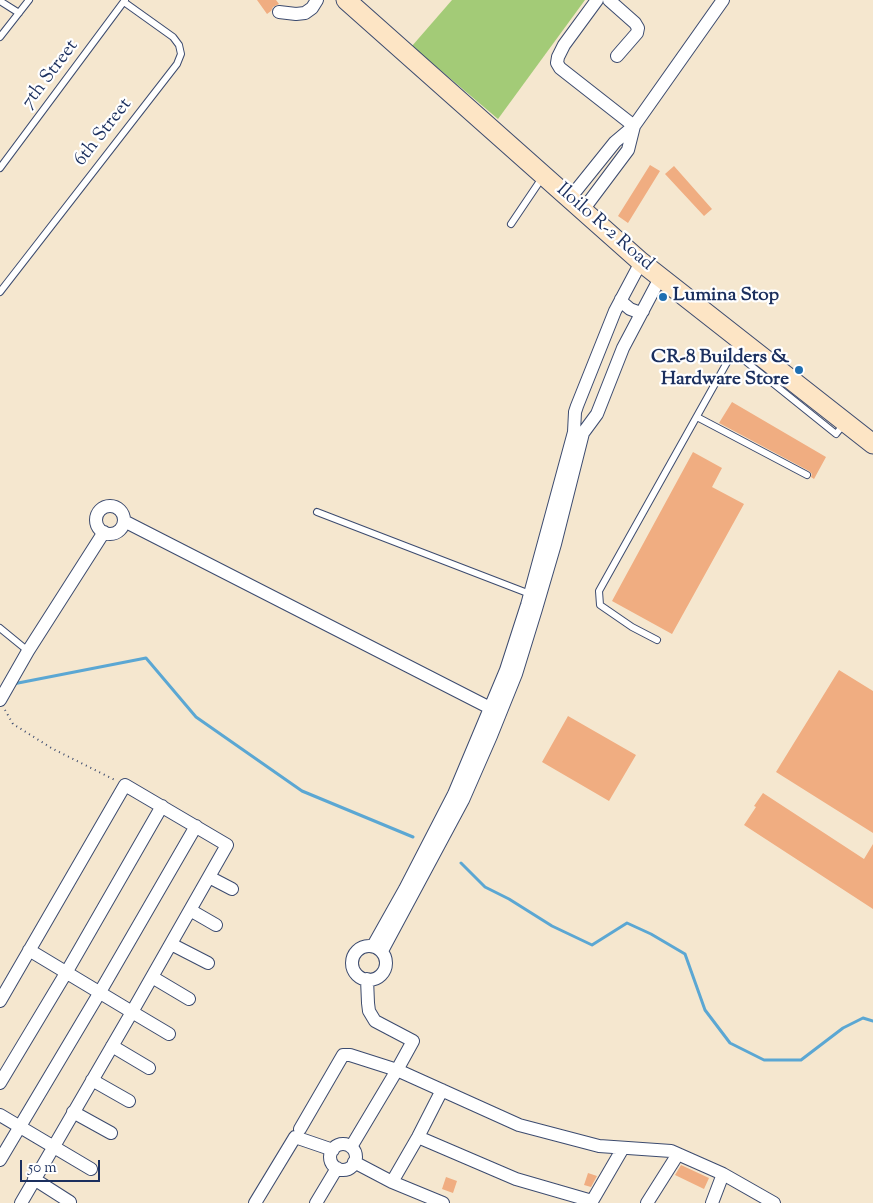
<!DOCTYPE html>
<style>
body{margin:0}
#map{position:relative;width:873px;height:1203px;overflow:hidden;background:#f5e7cf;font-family:"Sorts Mill Goudy",serif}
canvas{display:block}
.scale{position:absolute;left:20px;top:1160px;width:80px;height:22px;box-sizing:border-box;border:2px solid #1b2f5e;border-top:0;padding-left:6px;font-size:15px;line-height:18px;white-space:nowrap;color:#1b2f5e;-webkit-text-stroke:4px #fff;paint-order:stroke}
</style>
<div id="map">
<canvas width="873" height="1203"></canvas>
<div class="scale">50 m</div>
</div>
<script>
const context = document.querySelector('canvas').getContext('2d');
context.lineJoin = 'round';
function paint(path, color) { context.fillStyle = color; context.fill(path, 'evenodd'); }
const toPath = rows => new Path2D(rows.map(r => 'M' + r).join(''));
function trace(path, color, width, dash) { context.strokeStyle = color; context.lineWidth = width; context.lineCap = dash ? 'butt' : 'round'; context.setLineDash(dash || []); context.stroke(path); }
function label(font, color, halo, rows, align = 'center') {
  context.font = font + ' "Sorts Mill Goudy",serif'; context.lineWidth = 4.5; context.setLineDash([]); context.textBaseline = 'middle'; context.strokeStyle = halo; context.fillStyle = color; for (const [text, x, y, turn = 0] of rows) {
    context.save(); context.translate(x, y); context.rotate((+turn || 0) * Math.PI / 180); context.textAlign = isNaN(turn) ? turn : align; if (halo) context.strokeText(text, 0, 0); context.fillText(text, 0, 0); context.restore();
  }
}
paint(toPath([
 [452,0,585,0,498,119,412,46]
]), '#a3cb77');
trace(toPath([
 [13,684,146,658,196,717,302,791,413,837],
 [461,863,485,887,509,899,552,926,592,945,627,923,651,934,685,954,705,1010,730,1043,764,1060,801,1060,843,1028,863,1018,873,1021]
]), '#5ba7d3', 3);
paint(toPath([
 [257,0,276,0,279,4,273,7,271,11,267,14],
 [650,165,660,171,628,223,618,216],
 [674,166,712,209,704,216,665,174],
 [732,402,826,457,814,479,811,477,812,474,809,471,719,423],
 [693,452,722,468,712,487,744,504,672,634,612,601],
 [839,670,873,691,873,833,776,772],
 [568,716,636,755,609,801,542,762],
 [763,793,864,859,873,844,873,909,744,825,756,807,754,806],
 [681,1165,709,1178,704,1189,675,1175],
 [588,1173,597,1176,591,1187,584,1185],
 [446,1177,457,1181,453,1193,442,1189]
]), '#f0ad81');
const lane = toPath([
 [0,1,19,13],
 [0,37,29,0],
 [0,168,125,0],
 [511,224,542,178],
 [0,292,177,64,181,54,179,45,173,37,124,2],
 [734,352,836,434,844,424],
 [697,417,807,475],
 [317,512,530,594],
 [0,628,28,651],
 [657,640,632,627,600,605,599,591,739,341]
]);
const street = toPath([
 [597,0,564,45,558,57,557,63,560,68,634,126],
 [609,0,635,23,638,28,637,33,617,56],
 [279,12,296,14,305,13,312,8,317,0],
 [570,198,615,142,634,126,723,0],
 [583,210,628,150,634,126],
 [621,299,623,303,630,309,638,312,643,311],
 '96 520a14 14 0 1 1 28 0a14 14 0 1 1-28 0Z',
 [124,521,496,711],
 [0,700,28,651,104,532],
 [209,877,232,889],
 [190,910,216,925],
 [171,944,208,963],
 [373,946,405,889,454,794,506,670,527,605,574,432,575,412,577,406,615,311,641,262],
 '352 963a17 17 0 1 1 34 0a17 17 0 1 1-34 0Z',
 [382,951,463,800,491,736,516,674,536,609,555,544,583,433,597,414,623,348,660,278],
 [152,977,189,999],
 [367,979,368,1003,369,1011,375,1021,413,1041,397,1070,519,1125,599,1146,671,1151,723,1174,774,1203],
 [0,1001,125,785,227,845,132,1012,169,1034],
 [112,1046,149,1068],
 [92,1080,129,1101],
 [0,1083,66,973,162,806],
 [73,1112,111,1133],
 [0,1115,91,1169],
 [300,1129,343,1055,350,1055,397,1070,351,1147],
 [418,1137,516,1179,592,1201],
 '330 1157a13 13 0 1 1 26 0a13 13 0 1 1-26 0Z',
 [0,1160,100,992,196,826],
 [354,1162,392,1182,443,1203],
 [34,1179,70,1202],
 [392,1182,418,1137,442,1090],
 [21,1203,132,1012,29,950],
 [255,1203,295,1137,333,1150],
 [316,1203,337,1168],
 [591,1203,623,1148],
 [647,1203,678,1154],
 [712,1203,723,1174]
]);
const secondary = toPath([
 [346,0,641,262,873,444]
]);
trace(lane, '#3c4b6f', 8);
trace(street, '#3c4b6f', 14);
trace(secondary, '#3c4b6f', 21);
trace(toPath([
 [5,710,13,724,53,749,115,780]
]), '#3c4b6f', 2, [1, 4]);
trace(lane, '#fff', 6);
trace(street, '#fff', 12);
trace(secondary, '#fde5c5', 19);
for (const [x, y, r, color] of [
 [663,297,5,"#1f6fb2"],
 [799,370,5,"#1f6fb2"]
]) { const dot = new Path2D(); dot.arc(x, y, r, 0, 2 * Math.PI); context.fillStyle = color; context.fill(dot); trace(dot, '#fff', 2); }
label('19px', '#1b2f5e', '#fff', [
 ["7th Street",51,75,-53],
 ["6th Street",104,133,-52],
 ["Iloilo R-2 Road",604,228,41]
]);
label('bold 19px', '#1b2f5e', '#fff', [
 ["Lumina Stop",673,297],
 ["CR-8 Builders &",789,359,"right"],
 ["Hardware Store",789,381,"right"]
], 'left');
</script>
